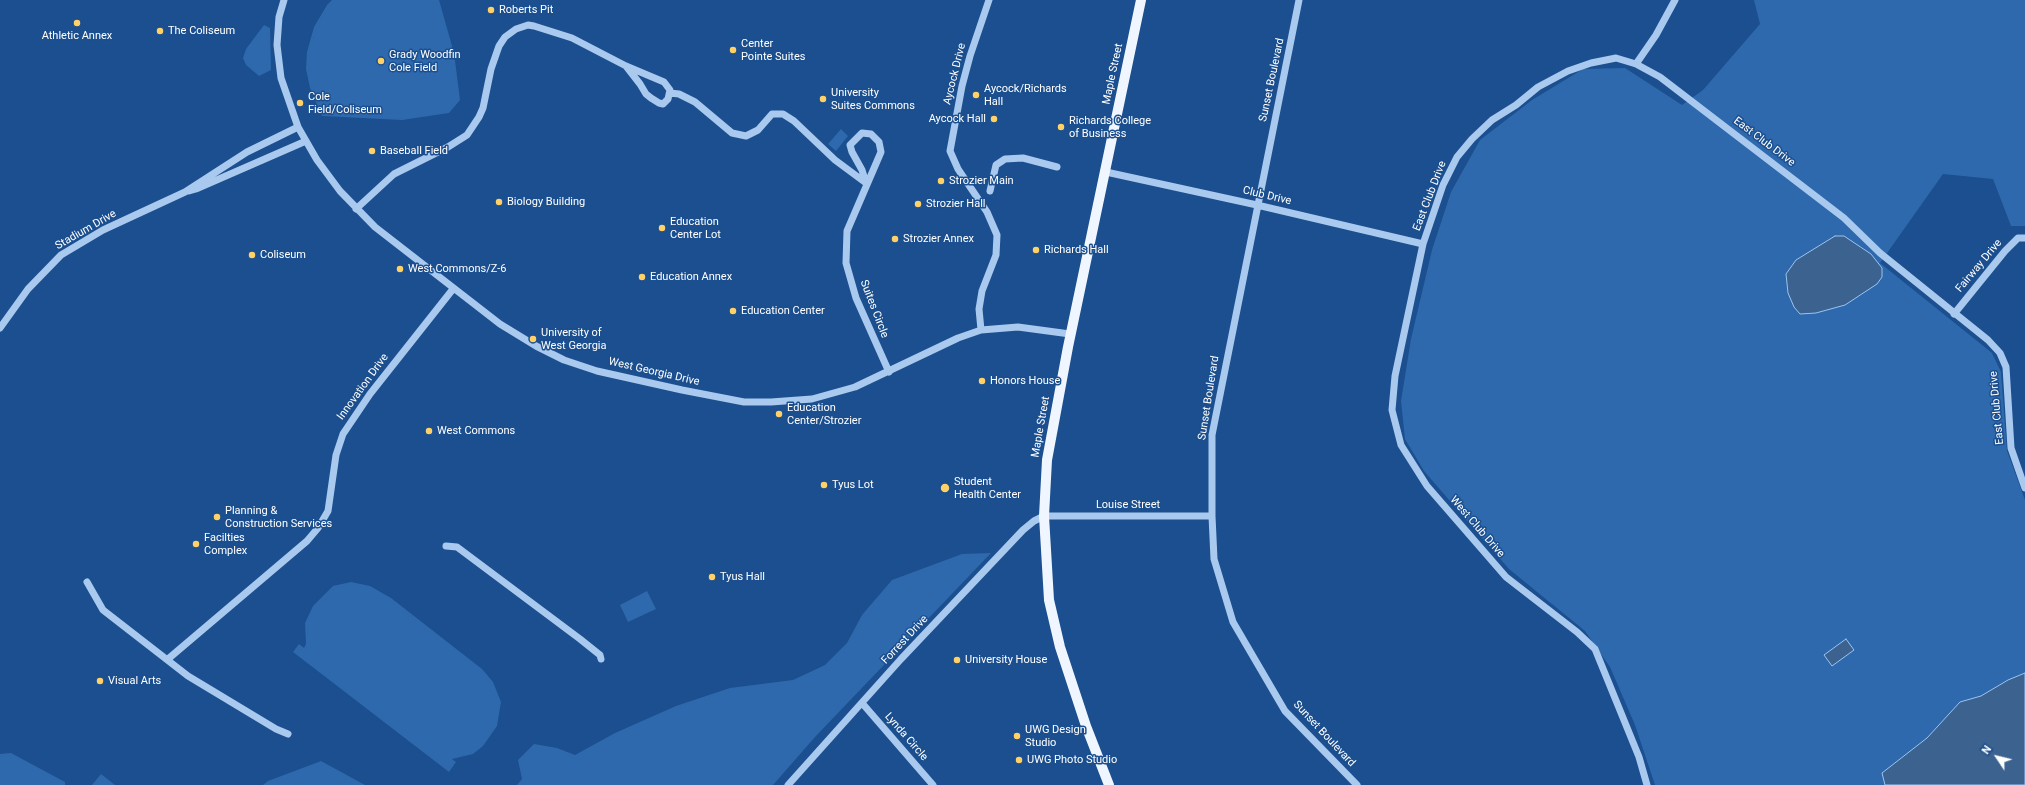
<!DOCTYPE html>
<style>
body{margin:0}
#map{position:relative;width:2025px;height:785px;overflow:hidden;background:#1b4f8f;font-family:Roboto,sans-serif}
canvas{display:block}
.north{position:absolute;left:1977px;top:737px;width:40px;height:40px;-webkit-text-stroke:3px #1b4f8f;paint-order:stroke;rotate:305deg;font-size:11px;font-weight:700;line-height:16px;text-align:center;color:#fff}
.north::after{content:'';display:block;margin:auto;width:14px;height:18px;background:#fff;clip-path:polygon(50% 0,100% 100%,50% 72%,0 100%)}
</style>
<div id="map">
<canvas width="2025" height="785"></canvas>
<div class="north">N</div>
</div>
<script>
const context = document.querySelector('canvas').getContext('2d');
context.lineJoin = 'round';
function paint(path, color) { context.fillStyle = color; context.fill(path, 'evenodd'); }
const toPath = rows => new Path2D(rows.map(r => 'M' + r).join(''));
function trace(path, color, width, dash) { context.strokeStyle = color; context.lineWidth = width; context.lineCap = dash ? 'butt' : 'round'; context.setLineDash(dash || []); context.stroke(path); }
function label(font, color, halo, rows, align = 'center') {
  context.font = font + ' Roboto,sans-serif'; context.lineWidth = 3; context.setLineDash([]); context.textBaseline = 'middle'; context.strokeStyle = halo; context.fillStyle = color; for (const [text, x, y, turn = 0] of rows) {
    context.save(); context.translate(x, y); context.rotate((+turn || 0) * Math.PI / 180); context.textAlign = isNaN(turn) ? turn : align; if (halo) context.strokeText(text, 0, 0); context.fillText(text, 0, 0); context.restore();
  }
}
paint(toPath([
 [332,0,439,0,454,53,460,100,449,113,402,120,322,116,310,88,306,69,307,52,314,27,327,5],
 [1754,0,2025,0,2025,226,2011,226,1993,179,1943,174,1880,263,1992,353,2001,372,2007,451,2025,500,2025,785,1655,785,1635,725,1610,667,1585,631,1509,569,1424,471,1405,439,1401,401,1411,339,1432,250,1451,192,1480,140,1532,100,1583,69,1625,68,1682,105,1703,90,1760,24],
 [264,25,270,28,271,70,259,76,246,65,243,58,246,49],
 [841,129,848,136,836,151,828,144],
 [991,553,815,737,773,785,517,785,522,779,518,760,534,744,557,748,575,755,615,733,676,706,730,688,793,680,825,665,847,643,862,615,892,580,962,554],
 [351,582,370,586,391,598,482,669,493,682,501,702,497,726,483,746,473,754,452,759,456,762,449,772,293,652,299,644,304,648,306,644,305,623,313,606,333,586],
 [647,591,656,609,628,622,620,605],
 [11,753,65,782,65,785,0,785,0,754],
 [321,761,365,785,263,785,268,781],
 [101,774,115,785,92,785]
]), '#2e69ad');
const water = toPath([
 [1835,236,1844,236,1871,254,1882,268,1882,277,1877,284,1845,305,1816,313,1800,314,1794,307,1788,293,1786,274,1796,260,1835,236],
 [1846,639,1854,650,1832,666,1824,655,1846,639],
 [2025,673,2025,785,1885,785,1882,773,1927,738,1960,702,1981,696,2008,680,2025,673]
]);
paint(water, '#3c6290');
trace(water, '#9cc4f0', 1);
trace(toPath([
 [284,0,279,17,277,45,281,78,298,127,317,160,340,191,375,227,500,324,536,346,564,360,597,371,682,390,744,402,771,402,812,399,855,387,958,338,981,330,1018,327,1070,334],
 [1299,0,1212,435,1212,516,1214,559,1233,622,1285,711,1357,785],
 [1636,64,1656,35,1675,0],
 [670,93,679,94,695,102,732,133,746,136,758,130,772,114,783,114,794,121,835,160,866,183],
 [1106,172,1257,205,1423,244],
 [866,183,862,170,852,152,850,145,862,133,871,134,879,142,881,152,847,231,846,263,856,298,889,372],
 [189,191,196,189,306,141],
 [990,191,996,165,1005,159,1023,158,1057,167],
 [356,209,394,174,448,147,467,135,479,117,483,108,491,69,499,46,505,37,516,29,528,25,534,26,572,38,626,66,664,82,670,90,668,99,663,104,659,103,651,98,646,94,640,84,626,66],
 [1954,314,2005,251,2018,238,2025,238],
 [0,328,28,289,61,255,103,230,185,192,247,152,298,127],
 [981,330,979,309,982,291,996,255,997,235,987,212,958,169,950,151,962,86,970,56,989,0],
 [446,546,457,547,580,639,600,655,601,659],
 [87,582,103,610,188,676,276,729,288,734],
 [168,659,307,541,318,528,328,511,336,455,343,434,370,394,453,289],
 [862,703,933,785],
 [788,785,901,659,1023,530,1034,521,1044,516,1212,516],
 [1647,785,1639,757,1595,649,1577,632,1506,577,1427,486,1401,445,1392,410,1395,376,1423,244,1443,185,1457,157,1472,139,1492,120,1516,105,1538,87,1568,71,1591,63,1616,58,1636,64,1660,77,1844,218,1880,253,1988,340,2000,353,2006,367,2011,448,2025,488]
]), '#a9c9ee', 7);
trace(toPath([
 [1109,785,1086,726,1060,647,1049,600,1044,516,1047,460,1068,347,1141,0]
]), '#f0f6ff', 10);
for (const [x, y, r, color] of [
 [491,10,4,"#ffd166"],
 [77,23,4,"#ffd166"],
 [160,31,4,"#ffd166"],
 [733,50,4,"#ffd166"],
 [381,61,4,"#ffd166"],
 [976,95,4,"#ffd166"],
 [823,99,4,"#ffd166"],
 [300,103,4,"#ffd166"],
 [994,119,4,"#ffd166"],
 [1061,127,4,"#ffd166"],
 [372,151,4,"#ffd166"],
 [941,181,4,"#ffd166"],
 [499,202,4,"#ffd166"],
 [918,204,4,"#ffd166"],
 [662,228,4,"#ffd166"],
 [895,239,4,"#ffd166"],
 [1036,250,4,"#ffd166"],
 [252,255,4,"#ffd166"],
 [400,269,4,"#ffd166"],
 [642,277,4,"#ffd166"],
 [733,311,4,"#ffd166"],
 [533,339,4,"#ffd166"],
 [982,381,4,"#ffd166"],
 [779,414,4,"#ffd166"],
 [429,431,4,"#ffd166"],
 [824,485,4,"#ffd166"],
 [945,488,5,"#ffd166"],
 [217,517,4,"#ffd166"],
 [196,544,4,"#ffd166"],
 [712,577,4,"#ffd166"],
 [957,660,4,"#ffd166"],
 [100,681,4,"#ffd166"],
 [1017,736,4,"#ffd166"],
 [1019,760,4,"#ffd166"]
]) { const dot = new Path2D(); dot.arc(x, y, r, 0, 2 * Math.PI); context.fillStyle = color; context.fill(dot); trace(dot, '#1b4f8f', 1.5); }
label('11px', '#fff', '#1b4f8f', [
 ["Roberts Pit",499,10],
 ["The Coliseum",168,31],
 ["Athletic Annex",77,36,"center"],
 ["Center",741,44],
 ["Pointe Suites",741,57],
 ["Grady Woodfin",389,55],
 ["Cole Field",389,68],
 ["Aycock/Richards",984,89],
 ["Hall",984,102],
 ["University",831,93],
 ["Suites Commons",831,106],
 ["Cole",308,97],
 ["Field/Coliseum",308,110],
 ["Aycock Hall",986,119,"right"],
 ["Richards College",1069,121],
 ["of Business",1069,134],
 ["Baseball Field",380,151],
 ["Strozier Main",949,181],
 ["Biology Building",507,202],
 ["Strozier Hall",926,204],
 ["Education",670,222],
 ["Center Lot",670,235],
 ["Strozier Annex",903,239],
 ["Richards Hall",1044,250],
 ["Coliseum",260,255],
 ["West Commons/Z-6",408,269],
 ["Education Annex",650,277],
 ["Education Center",741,311],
 ["University of",541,333],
 ["West Georgia",541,346],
 ["Honors House",990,381],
 ["Education",787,408],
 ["Center/Strozier",787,421],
 ["West Commons",437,431],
 ["Student",954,482],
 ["Health Center",954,495],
 ["Tyus Lot",832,485],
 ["Planning &",225,511],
 ["Construction Services",225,524],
 ["Facilties",204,538],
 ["Complex",204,551],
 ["Tyus Hall",720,577],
 ["University House",965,660],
 ["Visual Arts",108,681],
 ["UWG Design",1025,730],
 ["Studio",1025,743],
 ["UWG Photo Studio",1027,760]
], 'left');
label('11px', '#fff', '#1b4f8f', [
 ["Aycock Drive",955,74,-76],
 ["Maple Street",1113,74,-78],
 ["Sunset Boulevard",1272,80,-78],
 ["East Club Drive",1764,142,37],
 ["Club Drive",1267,196,13],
 ["East Club Drive",1430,196,-69],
 ["Stadium Drive",86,230,-30],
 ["Fairway Drive",1979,266,-50],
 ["Suites Circle",874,309,69],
 ["West Georgia Drive",654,372,13],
 ["Innovation Drive",363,387,-54],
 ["Sunset Boulevard",1209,398,-81],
 ["East Club Drive",1997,408,-95],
 ["Maple Street",1041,427,-80],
 ["Louise Street",1128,505],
 ["West Club Drive",1477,527,49],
 ["Forrest Drive",905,640,-47],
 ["Sunset Boulevard",1324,734,47],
 ["Lynda Circle",906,737,49]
]);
</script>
